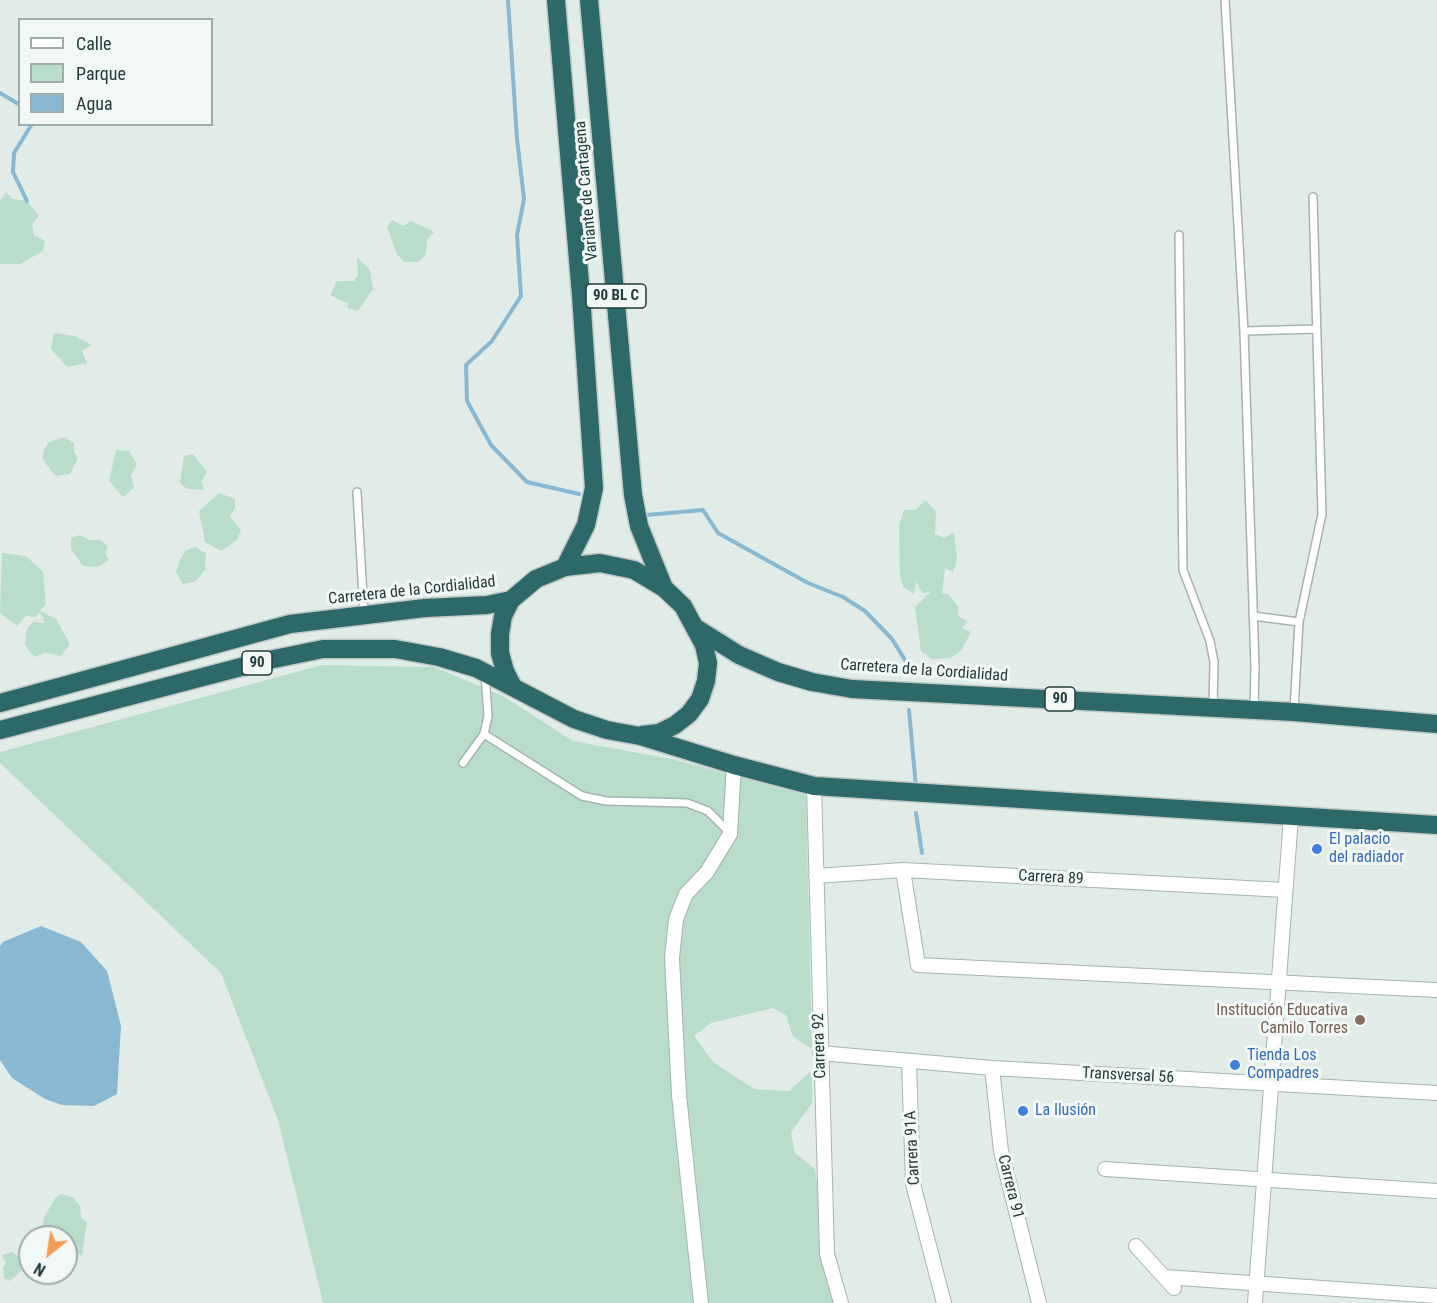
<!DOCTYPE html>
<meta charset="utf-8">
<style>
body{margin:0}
#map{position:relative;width:1437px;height:1303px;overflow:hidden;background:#e1ece9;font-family:"Roboto Condensed",sans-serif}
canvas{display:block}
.legend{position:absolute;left:18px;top:18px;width:195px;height:108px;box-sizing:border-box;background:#f1f8f6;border:2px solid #9eadab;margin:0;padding:8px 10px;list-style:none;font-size:18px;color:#213c3a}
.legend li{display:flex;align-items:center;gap:12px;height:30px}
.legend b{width:30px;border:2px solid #9eadab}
.north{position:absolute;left:18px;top:1225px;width:60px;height:60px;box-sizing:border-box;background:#f1f8f6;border:2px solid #9eadab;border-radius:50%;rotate:210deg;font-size:16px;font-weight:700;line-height:24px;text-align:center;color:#213c3a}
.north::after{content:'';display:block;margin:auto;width:21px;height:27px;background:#f49c57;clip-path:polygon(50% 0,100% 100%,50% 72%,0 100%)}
</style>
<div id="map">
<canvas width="1437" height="1303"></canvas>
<ul class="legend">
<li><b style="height:8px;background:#fff"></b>Calle</li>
<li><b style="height:16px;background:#b9ddca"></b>Parque</li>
<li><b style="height:16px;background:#88b8d2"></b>Agua</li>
</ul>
<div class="north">N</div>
</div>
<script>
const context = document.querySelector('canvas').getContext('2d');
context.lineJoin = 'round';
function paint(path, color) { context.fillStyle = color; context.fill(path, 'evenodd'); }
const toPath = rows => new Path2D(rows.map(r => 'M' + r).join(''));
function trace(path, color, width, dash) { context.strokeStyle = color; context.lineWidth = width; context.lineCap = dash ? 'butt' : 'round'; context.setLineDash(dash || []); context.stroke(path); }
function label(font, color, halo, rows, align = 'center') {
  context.font = font + ' "Roboto Condensed",sans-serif'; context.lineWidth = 6; context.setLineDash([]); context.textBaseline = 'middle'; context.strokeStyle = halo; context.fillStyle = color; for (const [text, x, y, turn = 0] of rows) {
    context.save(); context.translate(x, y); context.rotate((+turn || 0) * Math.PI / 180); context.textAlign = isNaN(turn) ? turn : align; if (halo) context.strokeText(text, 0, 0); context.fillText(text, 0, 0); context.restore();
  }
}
paint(toPath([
 [6,192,12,199,27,201,39,216,32,224,34,235,45,241,43,251,20,264,0,264,0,202],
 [392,220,403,226,411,221,434,232,427,240,426,254,419,262,404,262,397,254,387,227],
 [357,257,370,270,373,289,358,311,347,308,349,304,330,295,337,281,354,281,358,275],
 [54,333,75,336,92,345,82,351,87,363,67,367,51,349],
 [65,437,74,443,74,452,78,458,70,474,55,476,42,458,44,450,49,442],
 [116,450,129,451,137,464,131,475,134,488,123,497,109,481],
 [193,454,207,472,201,482,205,490,187,489,180,483,184,456],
 [219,493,235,499,235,508,230,517,241,530,237,540,221,551,205,542,199,511],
 [926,500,936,512,935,534,944,538,954,532,957,560,953,572,945,568,942,593,948,594,958,606,958,616,967,621,962,628,971,632,961,651,951,658,932,659,921,651,915,607,930,592,922,593,916,581,914,594,903,587,900,575,899,525,904,510,915,510],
 [80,535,89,540,100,540,108,546,105,553,109,560,98,567,83,566,71,549,71,538],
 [195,547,206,553,205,570,195,582,183,584,176,572,179,562,185,551],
 [2,553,26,556,43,572,46,604,40,611,56,619,70,644,61,656,45,653,34,657,25,645,27,629,33,622,45,623,40,612,36,617,26,616,17,626,0,613],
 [322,665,434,667,503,696,573,741,672,759,806,795,812,1049,793,1037,786,1015,773,1008,711,1023,694,1036,713,1062,754,1089,789,1091,812,1070,812,1103,791,1132,795,1153,815,1169,827,1254,841,1303,323,1303,278,1120,221,973,0,763,0,752],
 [61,1194,73,1197,80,1206,81,1217,87,1222,82,1255,75,1253,72,1261,66,1262,66,1237,43,1237,42,1230,44,1217,56,1197],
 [12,1252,20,1258,21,1271,10,1281,4,1278,3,1268,6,1263,2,1255]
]), '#b9ddca');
paint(toPath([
 [41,926,81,942,107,971,121,1026,117,1094,94,1106,62,1105,45,1099,12,1078,0,1060,0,946,3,942]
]), '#88b8d2');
trace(toPath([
 [508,0,517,139,524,199,517,235,521,296,492,341,466,365,467,401,491,445,527,482,579,494],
 [0,93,20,105],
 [27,201,13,172,14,153,32,124],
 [646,515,703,510,718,533,808,583,843,597,865,611,892,639,910,668],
 [909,710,916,787],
 [916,813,922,853]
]), '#88b8d2', 4);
const lane = toPath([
 [1225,0,1244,331,1255,666,1254,708],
 [1179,235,1183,570,1210,641,1214,662,1213,708],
 [1244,331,1317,329],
 [357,492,364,614],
 [1253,616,1299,622],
 [1294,710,1299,622,1322,514,1313,197],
 [484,734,582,796,606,801,687,803,708,811,729,832],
 [463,763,484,734,488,716,485,674]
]);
const street = toPath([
 [814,786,827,1254,841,1303],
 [903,870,918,965,1437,990],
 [816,876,903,870,1285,890],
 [820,1053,992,1068,1437,1093],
 [909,1062,913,1184,944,1303],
 [992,1068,1001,1151,1039,1303],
 [1105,1169,1437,1191],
 [1136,1246,1174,1288],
 [1165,1277,1437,1296],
 [701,1303,679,1095,672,958,676,919,686,894,707,872,730,834,734,765],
 [1255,1303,1291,817]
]);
const highway = toPath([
 [556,0,581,295,594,488,586,525,565,567],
 [589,0,633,495,639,526,664,588],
 [511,600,503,616,500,634,500,653,505,671,513,687],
 [696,628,739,655,778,672,812,682,852,689,1294,712,1437,724],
 [0,703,290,624,425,608,487,605,511,600,536,579,565,567,600,563,634,570,664,588,683,606,704,645,708,663,706,681,700,699,689,714,675,725,659,733,642,735],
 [0,730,264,661,323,649,395,649,439,657,476,668,574,719,607,730,640,736,734,765,814,786,1437,825]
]);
trace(lane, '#a4b4b1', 10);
trace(street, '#a4b4b1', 16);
trace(highway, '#c1c8c8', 21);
trace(lane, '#fff', 7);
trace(street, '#fff', 14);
trace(highway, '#2c6968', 18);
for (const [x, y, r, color] of [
 [1317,849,6,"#3f7fe0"],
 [1360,1020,6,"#8d6e63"],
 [1235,1065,6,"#3f7fe0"],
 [1023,1111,6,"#3f7fe0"]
]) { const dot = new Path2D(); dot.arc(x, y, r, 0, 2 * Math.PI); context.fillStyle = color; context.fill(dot); trace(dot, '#f1f8f6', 2); }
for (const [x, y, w] of [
 [616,296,60],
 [257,663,30],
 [1060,699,30]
]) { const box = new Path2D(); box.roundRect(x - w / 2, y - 12, w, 24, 4.5); context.fillStyle = '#f1f8f6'; context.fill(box); trace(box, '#213c3a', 1.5); }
label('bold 15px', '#213c3a', null, [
 ["90 BL C",616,296],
 ["90",257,663],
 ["90",1060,699]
]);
label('16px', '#213c3a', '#f1f8f6', [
 ["Variante de Cartagena",587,191,-95],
 ["Carretera de la Cordialidad",412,591,-6],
 ["Carretera de la Cordialidad",924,671,4],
 ["Carrera 89",1051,878,3],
 ["Carrera 92",820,1046,-92],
 ["Transversal 56",1128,1076,3],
 ["Carrera 91A",913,1148,-93],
 ["Carrera 91",1010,1187,76]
]);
label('16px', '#366cbe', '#f1f8f6', [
 ["El palacio",1329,840],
 ["del radiador",1329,858],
 ["Tienda Los",1247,1056],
 ["Compadres",1247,1074],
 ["La Ilusión",1035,1111]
], 'left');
label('16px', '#785e54', '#f1f8f6', [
 ["Institución Educativa",1348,1011],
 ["Camilo Torres",1348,1029]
], 'right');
</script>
